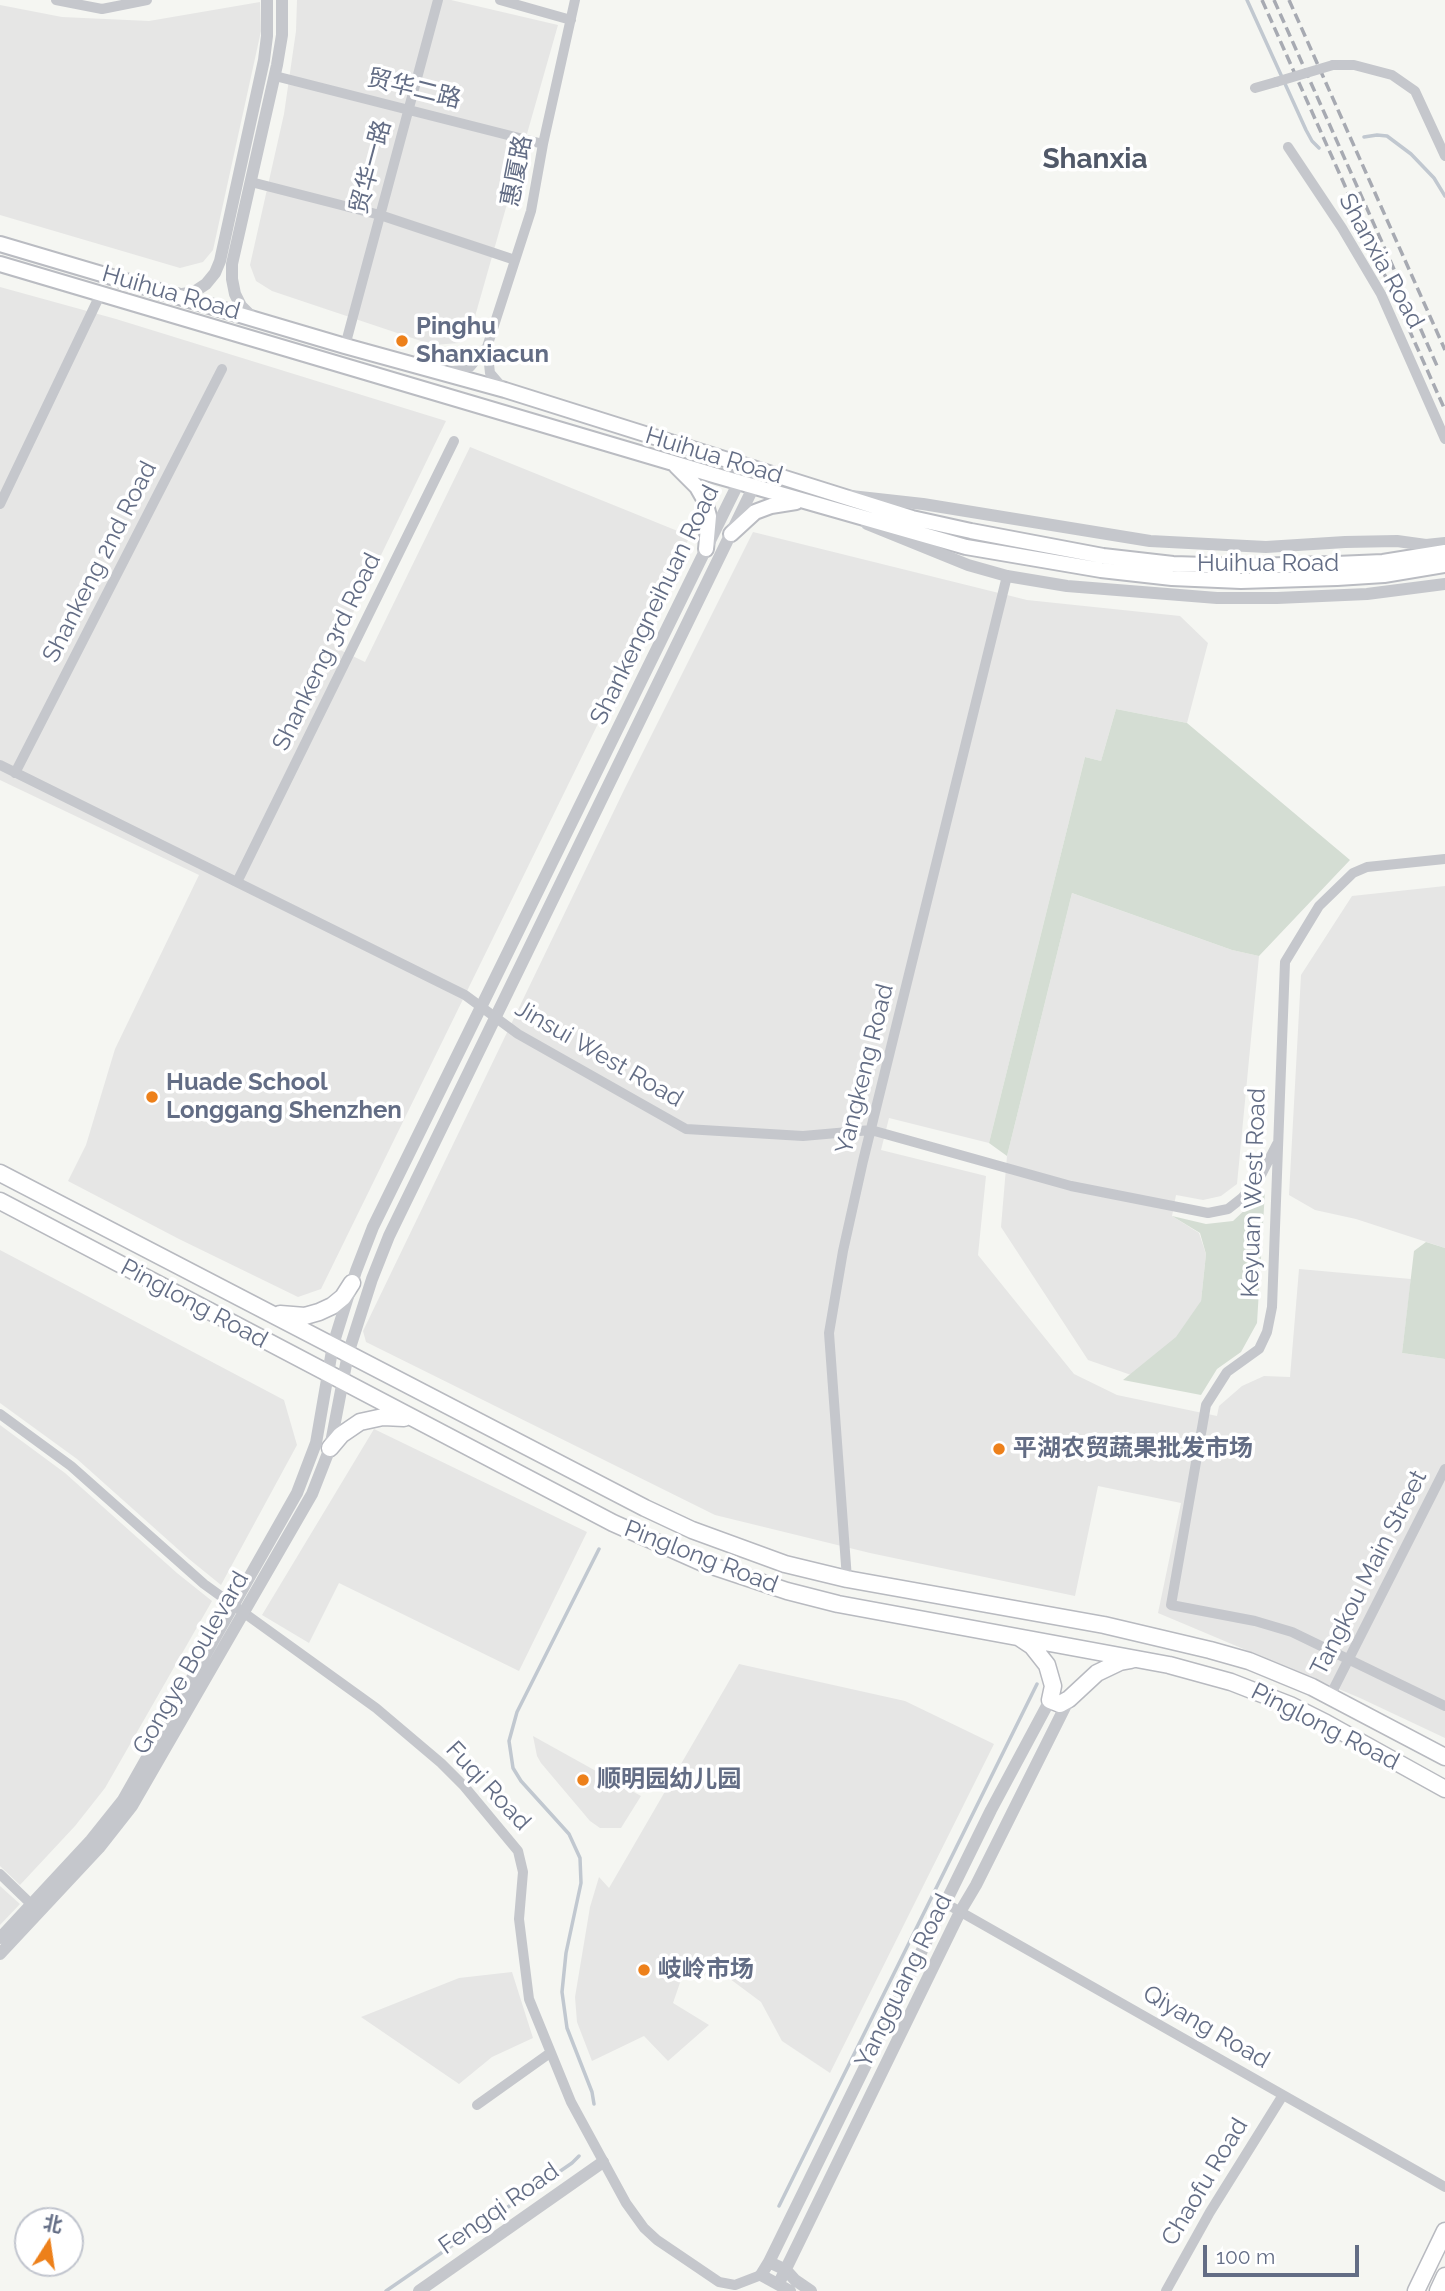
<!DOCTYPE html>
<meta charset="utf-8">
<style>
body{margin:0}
#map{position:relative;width:1445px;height:2291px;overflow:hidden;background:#f5f6f2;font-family:Raleway,"Noto Sans SC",sans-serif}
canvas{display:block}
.north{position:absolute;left:14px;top:2207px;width:70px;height:70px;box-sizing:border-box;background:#fff;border:2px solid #c1c5ce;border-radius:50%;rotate:12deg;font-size:19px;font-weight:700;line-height:28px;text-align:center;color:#636d85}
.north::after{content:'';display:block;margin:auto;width:24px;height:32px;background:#ed801a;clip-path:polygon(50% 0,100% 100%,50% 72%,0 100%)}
.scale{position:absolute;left:1203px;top:2245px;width:156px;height:32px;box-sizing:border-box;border:4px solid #636d85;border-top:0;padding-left:9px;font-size:21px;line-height:24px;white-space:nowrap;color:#636d85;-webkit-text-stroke:5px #fff;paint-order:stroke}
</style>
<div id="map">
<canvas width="1445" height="2291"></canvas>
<div class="north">北</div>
<div class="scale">100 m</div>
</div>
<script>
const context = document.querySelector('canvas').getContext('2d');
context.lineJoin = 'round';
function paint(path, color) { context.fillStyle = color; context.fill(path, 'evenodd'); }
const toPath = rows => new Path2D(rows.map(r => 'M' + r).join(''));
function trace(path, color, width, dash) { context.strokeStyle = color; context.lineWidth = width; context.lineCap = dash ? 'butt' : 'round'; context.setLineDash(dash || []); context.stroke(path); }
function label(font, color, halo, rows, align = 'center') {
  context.font = font + ' Raleway,"Noto Sans SC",sans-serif'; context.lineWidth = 7; context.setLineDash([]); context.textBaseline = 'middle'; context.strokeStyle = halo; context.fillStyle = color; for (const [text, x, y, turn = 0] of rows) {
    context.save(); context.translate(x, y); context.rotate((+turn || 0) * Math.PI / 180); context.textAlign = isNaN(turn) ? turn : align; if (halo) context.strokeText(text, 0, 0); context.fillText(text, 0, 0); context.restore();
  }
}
paint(toPath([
 [297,0,451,0,558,25,470,334,459,343,433,345,272,291,256,281,250,265,284,114,296,31],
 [260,2,261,31,213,250,203,262,180,268,0,215,0,5,62,17,149,21],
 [0,287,116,319,446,421,336,648,365,662,470,447,690,536,321,1289,298,1297,179,1239,68,1181,86,1145,115,1049,199,875,0,780],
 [753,532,1027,600,1180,616,1208,643,1187,723,1116,709,1101,761,1085,757,989,1143,889,1118,881,1150,986,1176,978,1255,1074,1374,1117,1395,1217,1416,1219,1406,1242,1386,1264,1376,1290,1377,1299,1269,1411,1279,1402,1353,1445,1359,1445,1738,1360,1698,1158,1613,1181,1503,1098,1486,1075,1596,870,1553,715,1515,366,1342,363,1331,625,788],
 [1445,886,1445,1248,1356,1219,1315,1210,1289,1195,1301,975,1352,896],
 [1072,893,1232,950,1259,956,1237,1184,1221,1196,1203,1200,1176,1195,1172,1216,1199,1233,1206,1254,1201,1301,1192,1330,1134,1376,1088,1360,1001,1227,1007,1156],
 [0,1250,284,1400,297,1445,221,1585,189,1559,77,1459,0,1403],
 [0,1425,65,1473,177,1573,212,1601,105,1788,75,1826,20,1885,0,1866],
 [374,1429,587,1532,519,1671,339,1583,309,1643,262,1615],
 [739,1664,905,1701,994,1744,830,2073,782,2041,761,2002,714,1967,699,1979,683,1974,673,2003,709,2025,668,2061,644,2036,592,2061,577,2022,575,1997,590,1907,599,1877,609,1888],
 [533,1736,641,1796,621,1828,600,1828,590,1821,541,1763,537,1756],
 [0,1886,20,1904,0,1925],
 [512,1972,533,2038,492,2057,459,2084,361,2017,459,1978]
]), '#e6e6e5');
paint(toPath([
 [1116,709,1187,723,1350,860,1259,956,1232,950,1072,893,1007,1156,989,1143,1085,757,1101,761],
 [1265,1191,1257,1323,1241,1352,1217,1369,1201,1395,1123,1380,1176,1337,1201,1301,1206,1254,1200,1233,1172,1216,1206,1224,1233,1221],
 [1426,1242,1445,1248,1445,1359,1402,1353,1414,1251]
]), '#d4ddd3');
trace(toPath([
 [1247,0,1306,130,1312,141,1319,148],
 [1364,137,1377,135,1387,136,1411,154,1434,178,1445,196],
 [594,2104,592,2092,567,2028,562,1992,566,1953,581,1883,580,1858,569,1834,521,1781,513,1768,509,1741,517,1712,599,1549],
 [779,2206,1037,1684],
 [386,2291,572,2163,579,2156]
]), '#c1c8d0', 3.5);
const secondary = toPath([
 [0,244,345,346,505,390,912,518,971,531,1103,556,1173,564,1241,566,1336,564,1383,562,1445,552],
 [0,264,717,476,966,547,1101,570,1172,578,1241,581,1337,578,1384,575,1445,565],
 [676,466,697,487,705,501,709,516,706,549],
 [731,534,755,512,771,506,796,502]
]);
const primary = toPath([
 [0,1173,645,1508,692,1530,785,1564,847,1579,1104,1625,1210,1650,1249,1661,1312,1687,1445,1757],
 [0,1201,613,1523,703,1563,787,1591,838,1604,1169,1665,1231,1682,1290,1705,1326,1723,1445,1789],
 [280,1314,305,1316,319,1312,332,1306,343,1297,352,1283],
 [330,1448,341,1435,360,1422,383,1417,404,1418],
 [1020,1638,1032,1646,1047,1665,1053,1686,1050,1700,1060,1704,1069,1699,1097,1673,1120,1662,1131,1660],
 [1416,2291,1445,2231],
 [1438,2291,1445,2276]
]);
trace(secondary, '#babcc2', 18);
trace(primary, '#b8bac0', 19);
trace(toPath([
 [56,0,102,9,147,0],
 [500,0,571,20],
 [1333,65,1354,65,1392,75,1415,91,1445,156],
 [275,76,543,144],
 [1255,88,1276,82],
 [1288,147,1342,228,1381,294,1445,439],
 [251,182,380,215,515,260],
 [345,346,438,0],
 [487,347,490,373,502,387],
 [450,372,470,367,487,347,531,211,543,144,575,0],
 [0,504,101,293],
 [0,765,465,995,518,1034,686,1129,803,1136,871,1130,1071,1186,1208,1213,1228,1209,1242,1198,1260,1177,1277,1144],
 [15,773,222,369],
 [1445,859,1367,867,1353,873,1319,906,1285,962,1272,1307,1267,1332,1259,1349,1227,1372,1206,1405,1171,1605,1255,1621,1292,1632,1445,1706],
 [237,882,454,441],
 [0,1414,71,1466,204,1584,376,1708,441,1763,464,1786,518,1851,523,1872,519,1919,529,1999,571,2102,626,2203,644,2228,657,2240,719,2282,735,2285,761,2275],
 [847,1579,829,1333,843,1251,863,1161,1007,576],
 [1330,1696,1445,1469],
 [0,1874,31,1904,36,1904],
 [945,1903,1445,2187],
 [477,2105,550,2053],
 [1166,2291,1210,2212,1283,2095]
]), '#c5c7cc', 10);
trace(toPath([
 [177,295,194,292,206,284,215,273,220,261,264,60,267,36,267,0],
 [251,316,241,306,235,294,232,279,232,264,277,65,282,35,282,0],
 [851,496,923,504,1150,541,1266,547,1345,542,1397,541,1426,545,1445,543],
 [867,524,968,565,1007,576,1067,586,1217,598,1277,598,1367,594,1445,584],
 [0,1938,91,1840,123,1800,297,1493,316,1443,333,1345,356,1271,373,1227,729,502,739,482,746,476],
 [0,1954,99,1848,132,1806,312,1494,330,1448,348,1354,372,1279,389,1236,754,486,753,468],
 [769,2262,991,1810,1050,1700],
 [779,2283,960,1912,976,1885,1069,1699],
 [419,2291,603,2162],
 [790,2291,761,2275,769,2262,786,2270,795,2280,811,2291]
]), '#c5c7cc', 12);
trace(secondary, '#fff', 14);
trace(primary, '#fff', 16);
trace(toPath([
 [1262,0,1445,410],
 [1274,0,1438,368],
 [1289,0,1445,350]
]), '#a7aab2', 3.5, [10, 5]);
trace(toPath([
 [1276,82,1333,65]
]), '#c5c7cc', 10);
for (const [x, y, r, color] of [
 [402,341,7,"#ed801a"],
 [152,1097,7,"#ed801a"],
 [999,1449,7,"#ed801a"],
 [583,1780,7,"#ed801a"],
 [644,1970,7,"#ed801a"]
]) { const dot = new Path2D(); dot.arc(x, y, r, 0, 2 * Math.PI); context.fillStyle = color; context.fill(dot); trace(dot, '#fff', 2.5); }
label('24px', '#636d85', '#fff', [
 ["贸华二路",414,89,14],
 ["贸华一路",371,167,-75],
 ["惠厦路",517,171,-79],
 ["Shanxia Road",1381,261,61],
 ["Huihua Road",171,293,16],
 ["Huihua Road",714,456,17],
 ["Shankeng 2nd Road",100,562,-63],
 ["Huihua Road",1268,564],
 ["Shankengneihuan Road",655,605,-64],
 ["Shankeng 3rd Road",327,652,-64],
 ["Jinsui West Road",599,1054,30],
 ["Yangkeng Road",865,1069,-76],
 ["Keyuan West Road",1254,1193,-88],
 ["Pinglong Road",194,1304,28],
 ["Pinglong Road",701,1557,21],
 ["Tangkou Main Street",1369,1573,-63],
 ["Gongye Boulevard",191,1663,-60],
 ["Pinglong Road",1325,1727,27],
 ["Fuqi Road",488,1786,47],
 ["Yangguang Road",904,1981,-64],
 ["Qiyang Road",1206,2027,30],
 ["Chaofu Road",1205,2182,-59],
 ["Fengqi Road",499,2209,-35]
]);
label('bold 24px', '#636d85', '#fff', [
 ["Pinghu",416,327],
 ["Shanxiacun",416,355],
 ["Huade School",166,1083],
 ["Longgang Shenzhen",166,1111],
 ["平湖农贸蔬果批发市场",1013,1449],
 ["顺明园幼儿园",597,1780],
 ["岐岭市场",658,1970]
], 'left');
label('bold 28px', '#515969', '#fff', [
 ["Shanxia",1095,160]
]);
</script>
